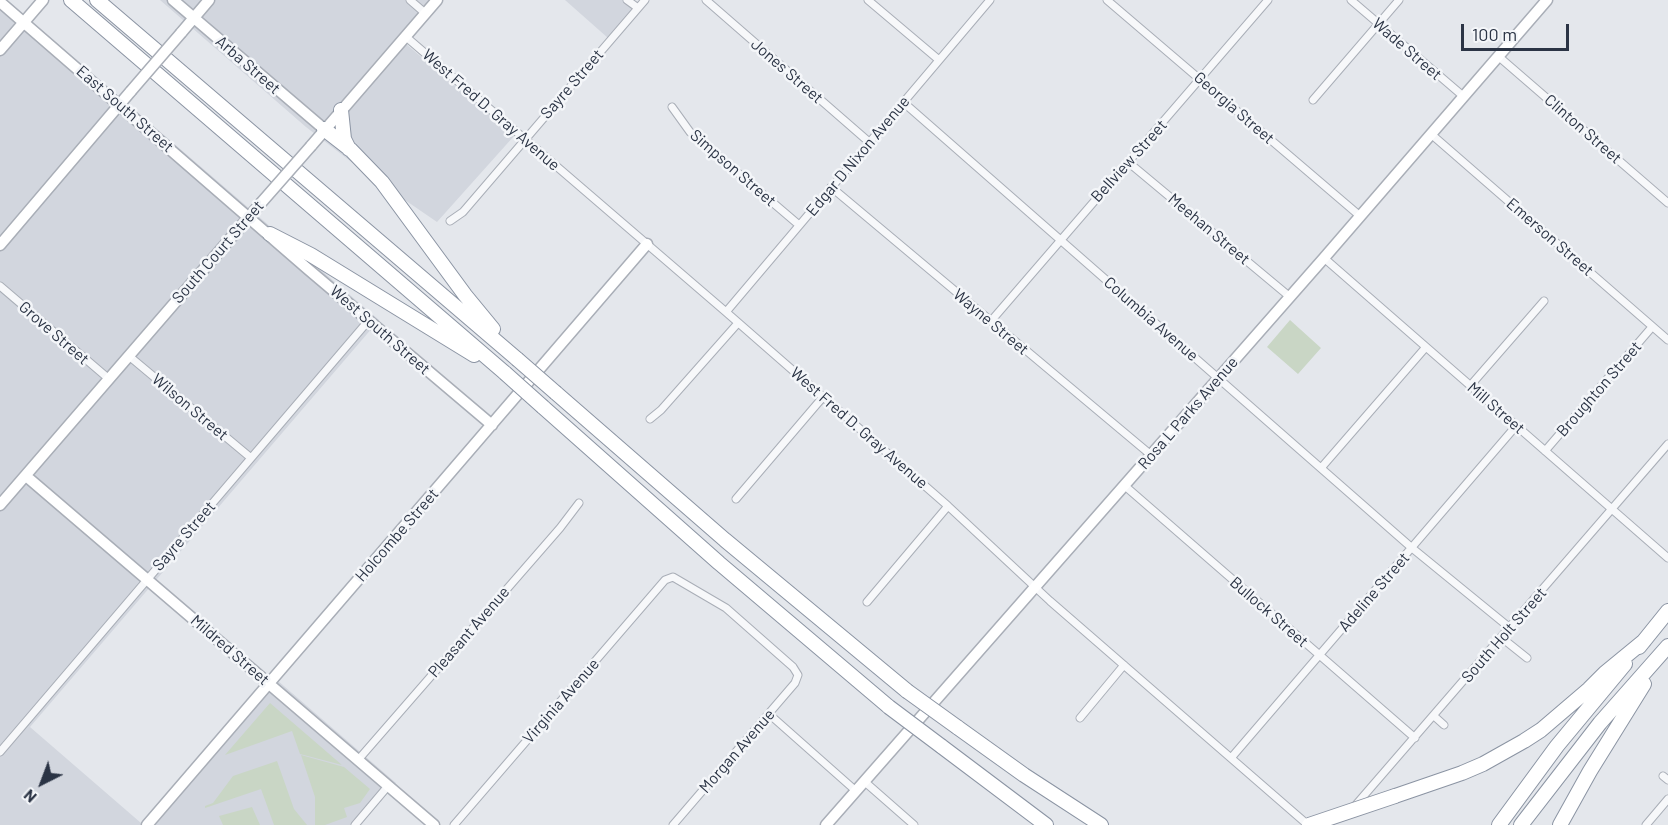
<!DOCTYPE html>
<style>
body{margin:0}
#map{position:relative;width:1668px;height:825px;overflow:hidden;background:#e4e7ec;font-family:Barlow,sans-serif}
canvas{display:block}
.north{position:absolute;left:12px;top:753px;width:60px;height:60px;-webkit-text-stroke:4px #f4f6f9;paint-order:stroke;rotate:222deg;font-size:16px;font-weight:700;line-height:24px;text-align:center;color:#2b3445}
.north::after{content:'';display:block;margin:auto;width:21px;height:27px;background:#2b3445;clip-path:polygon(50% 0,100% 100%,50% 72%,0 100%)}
.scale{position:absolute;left:1461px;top:24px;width:108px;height:27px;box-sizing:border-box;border:3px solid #2b3445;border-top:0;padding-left:8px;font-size:18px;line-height:21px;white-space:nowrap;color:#2b3445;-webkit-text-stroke:4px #f4f6f9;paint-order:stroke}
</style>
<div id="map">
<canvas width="1668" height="825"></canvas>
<div class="north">N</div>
<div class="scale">100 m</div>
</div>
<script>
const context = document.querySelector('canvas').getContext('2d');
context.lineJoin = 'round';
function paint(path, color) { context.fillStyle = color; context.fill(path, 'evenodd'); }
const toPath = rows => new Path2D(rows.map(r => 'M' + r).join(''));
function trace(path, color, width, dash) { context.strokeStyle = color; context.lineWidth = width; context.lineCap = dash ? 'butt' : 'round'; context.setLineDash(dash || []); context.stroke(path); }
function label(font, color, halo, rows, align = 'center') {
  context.font = font + ' Barlow,sans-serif'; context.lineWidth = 5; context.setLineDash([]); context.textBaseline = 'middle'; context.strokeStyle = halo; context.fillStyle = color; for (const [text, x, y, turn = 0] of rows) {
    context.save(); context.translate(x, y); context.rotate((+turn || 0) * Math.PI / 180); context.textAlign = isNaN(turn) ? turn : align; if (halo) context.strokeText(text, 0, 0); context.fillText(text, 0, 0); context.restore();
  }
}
paint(toPath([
 [0,0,7,0,379,320,30,727,141,823,270,674,396,783,361,825,0,825],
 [160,0,432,0,399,38,514,136,437,222,367,174,306,127],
 [565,0,622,0,633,9,608,38]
]), '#d2d6de');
paint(toPath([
 [1290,320,1321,348,1298,374,1267,347],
 [270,703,342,765,300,754,292,731,225,755],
 [301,755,344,767,370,789,360,803,344,808,347,817,325,825,315,825,315,797],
 [277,761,294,809,307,825,274,825,261,789,205,808,205,806,213,803,233,776],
 [252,807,260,825,223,825,219,816]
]), '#c9d6c5');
const street = toPath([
 [410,0,425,13],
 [627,0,638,8],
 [706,0,869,142],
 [868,0,939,60],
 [1107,0,1360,216],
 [1351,0,1463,96],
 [405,36,726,312,948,506,1050,601,1308,825],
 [1498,56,1668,203],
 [1313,100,1399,0],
 [903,102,1412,548,1510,628],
 [672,107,690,132,799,225],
 [1431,134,1668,340],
 [1128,162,1290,297],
 [831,187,1151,455],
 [450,221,463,212,645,0],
 [1324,258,1668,558],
 [0,286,109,379],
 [726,312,990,0],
 [991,321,1268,0],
 [129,356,251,458],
 [1470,386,1544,301],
 [650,419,661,410,738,323],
 [1545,451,1652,327],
 [1321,468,1426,347],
 [1125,486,1415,738],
 [736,499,823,397],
 [867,602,948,506],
 [1502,638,1527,658],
 [769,714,856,791],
 [1434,716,1444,725],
 [1080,718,1124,665],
 [0,752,369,320],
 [1231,758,1516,426],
 [358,760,560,528,579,503],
 [1663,776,1668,780],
 [865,782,914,825],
 [1354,807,1668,444],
 [355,825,388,786],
 [454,825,665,580,673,577,726,608,793,667,798,675,795,683,673,825],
 [1646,825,1668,799]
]);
const secondary = toPath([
 [173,0,324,129],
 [0,2,309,270,492,425],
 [181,33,209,0],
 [0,50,43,0],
 [311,146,437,0],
 [0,245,131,91],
 [26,476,434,825],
 [0,505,261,203],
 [147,825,647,244],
 [826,825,1324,258,1547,0]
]);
const highway = toPath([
 [71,0,505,373],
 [97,0,517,359],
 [341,110,344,139,349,149],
 [324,129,351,150,382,182,465,295,493,329],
 [270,234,311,255,474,355],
 [556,393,725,540,907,691],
 [543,407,719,563,889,707],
 [1639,647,1668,611],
 [957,727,1024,775,1101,825],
 [941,746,1046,825],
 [1395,796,1462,773,1483,764,1524,741,1541,730,1589,689,1605,673,1644,641],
 [1499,825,1557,746,1625,664],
 [1521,825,1600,723,1668,646],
 [1560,825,1590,771,1644,684]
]);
trace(street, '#a9aeb7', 9);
trace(secondary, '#a9aeb7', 13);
trace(highway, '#8b94a3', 16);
trace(street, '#f7f8fa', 7);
trace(secondary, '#fff', 10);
trace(highway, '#fff', 14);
const secondaryBridge = toPath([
 [131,91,181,33],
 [261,203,311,146]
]);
const highwayBridge = toPath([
 [517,359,556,393],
 [505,373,543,407],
 [907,691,957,727],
 [889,707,941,746],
 [1309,825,1395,796]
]);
trace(secondaryBridge, '#a9aeb7', 13, []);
trace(highwayBridge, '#8b94a3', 16, []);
trace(secondaryBridge, '#fff', 10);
trace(highwayBridge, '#fff', 14);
label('16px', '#2b3445', '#f4f6f9', [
 ["Wade Street",1407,49,41],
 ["Arba Street",248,65,41],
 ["Jones Street",787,71,41],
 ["Sayre Street",572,84,-49],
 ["Georgia Street",1234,108,41],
 ["East South Street",125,109,41],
 ["West Fred D. Gray Avenue",491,110,41],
 ["Clinton Street",1583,129,41],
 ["Edgar D Nixon Avenue",858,156,-50],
 ["Bellview Street",1129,161,-48],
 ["Simpson Street",733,168,41],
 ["Meehan Street",1209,229,40],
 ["Emerson Street",1550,237,41],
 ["South Court Street",218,252,-49],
 ["Columbia Avenue",1151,319,41],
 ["Wayne Street",991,322,40],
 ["West South Street",380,330,41],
 ["Grove Street",54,333,41],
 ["Broughton Street",1599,389,-49],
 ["Wilson Street",190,407,40],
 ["Mill Street",1496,408,41],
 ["Rosa L Parks Avenue",1188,413,-49],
 ["West Fred D. Gray Avenue",859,428,41],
 ["Holcombe Street",397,535,-49],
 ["Sayre Street",184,536,-49],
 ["Adeline Street",1374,592,-49],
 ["Bullock Street",1269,612,41],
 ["Pleasant Avenue",469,632,-49],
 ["South Holt Street",1504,635,-49],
 ["Mildred Street",230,650,41],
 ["Virginia Avenue",561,701,-49],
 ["Morgan Avenue",737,751,-49]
]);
</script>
